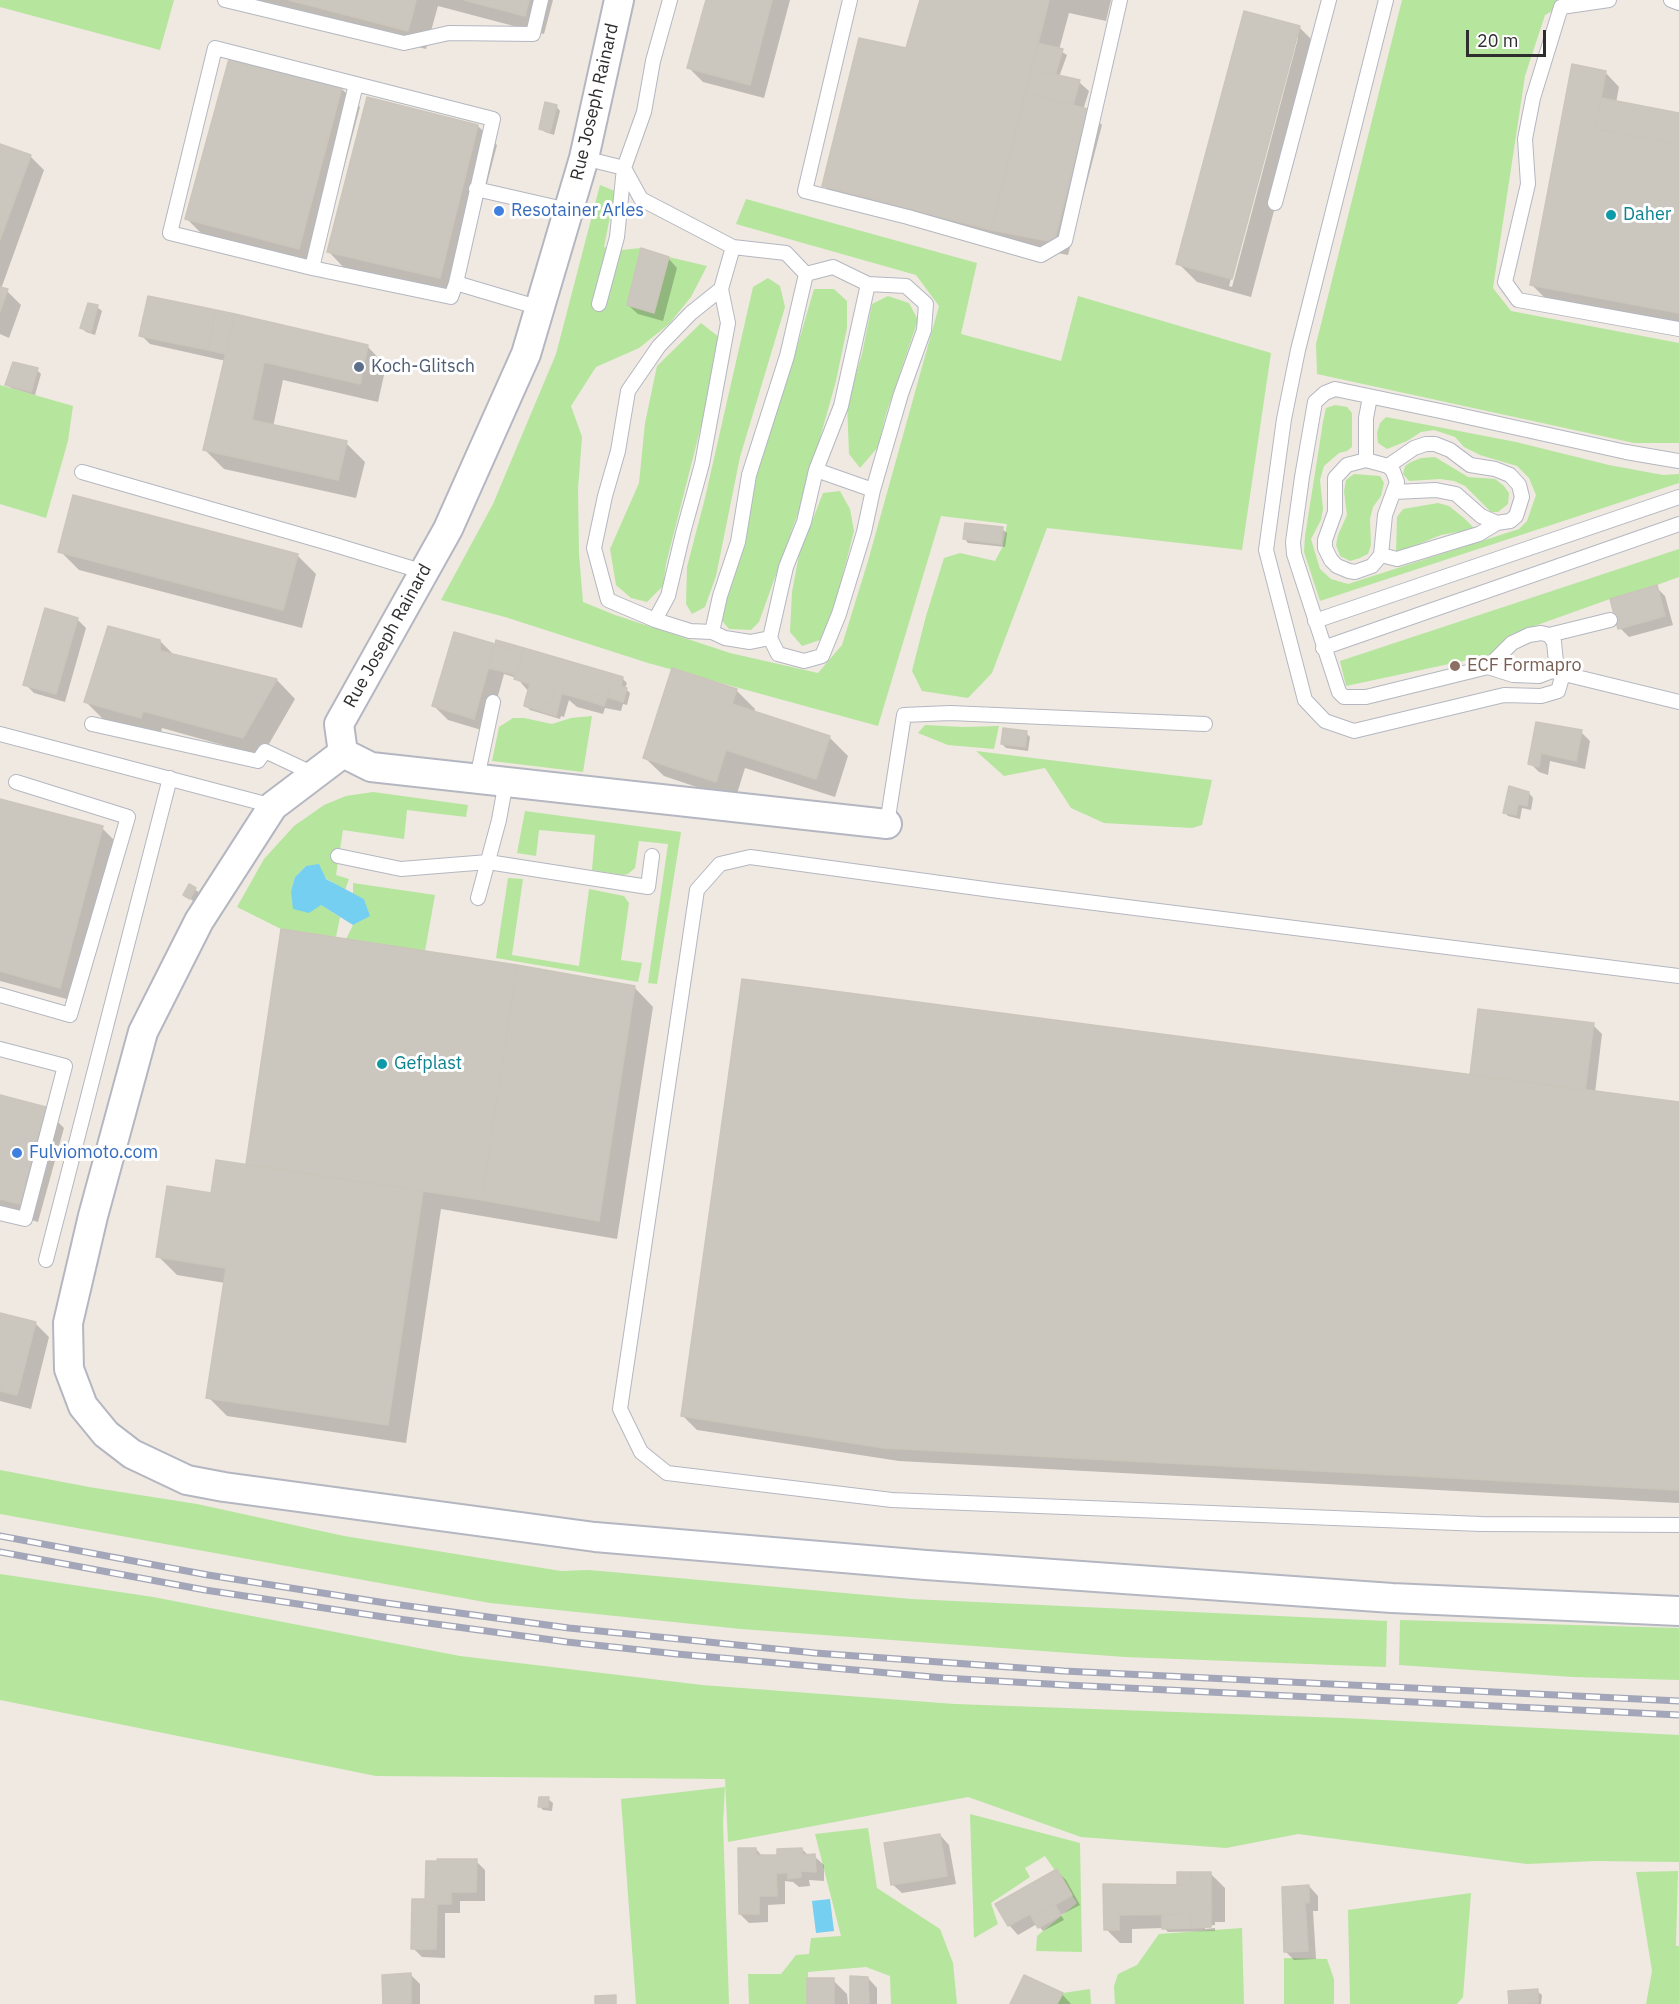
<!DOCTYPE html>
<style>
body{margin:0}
#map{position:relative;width:1679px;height:2004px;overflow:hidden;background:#efe9e1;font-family:"IBM Plex Sans",sans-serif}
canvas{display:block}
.scale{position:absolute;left:1466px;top:30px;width:80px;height:27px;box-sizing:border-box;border:3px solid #2e2e2e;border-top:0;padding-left:8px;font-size:18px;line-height:21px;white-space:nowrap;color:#2e2e2e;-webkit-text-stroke:4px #fff;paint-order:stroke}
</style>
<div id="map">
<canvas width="1679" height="2004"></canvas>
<div class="scale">20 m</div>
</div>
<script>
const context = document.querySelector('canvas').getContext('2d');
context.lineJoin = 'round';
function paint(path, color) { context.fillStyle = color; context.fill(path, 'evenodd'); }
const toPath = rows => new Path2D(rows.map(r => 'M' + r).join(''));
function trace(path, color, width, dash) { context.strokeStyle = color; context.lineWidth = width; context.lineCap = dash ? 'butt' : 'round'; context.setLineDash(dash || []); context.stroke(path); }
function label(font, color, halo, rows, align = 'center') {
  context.font = font + ' "IBM Plex Sans",sans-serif'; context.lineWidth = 6; context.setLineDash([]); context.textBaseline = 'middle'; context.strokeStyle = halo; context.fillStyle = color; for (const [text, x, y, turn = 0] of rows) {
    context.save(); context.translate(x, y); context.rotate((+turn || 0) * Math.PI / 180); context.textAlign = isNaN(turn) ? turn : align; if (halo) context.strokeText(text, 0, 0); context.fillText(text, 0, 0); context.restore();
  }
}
paint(toPath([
 [0,0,174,0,160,50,0,7],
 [1402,0,1571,0,1545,15,1525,76,1493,288,1511,311,1679,343,1679,443,1634,443,1317,374,1316,344],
 [600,185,615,191,604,247,622,250,641,248,627,305,654,313,669,257,707,266,691,297,669,324,639,348,596,367,571,406,582,437,578,489,579,554,583,602,615,615,730,653,818,673,842,645,868,561,939,306,916,275,736,224,746,199,977,263,961,334,1061,361,1078,296,1271,353,1242,550,1047,528,992,673,968,698,922,691,912,671,926,616,944,558,960,553,995,561,1003,546,1007,524,941,516,878,726,648,663,505,617,441,600,493,504,556,354],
 [768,278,780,286,785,307,740,457,716,576,705,607,692,614,686,604,687,567,705,498,753,287],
 [814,289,834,289,847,301,847,328,836,381,803,499,759,622,751,630,729,629,719,617,745,533,758,463,791,368],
 [888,296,909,303,918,320,886,414,878,447,860,468,849,454,847,403,862,354,872,304],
 [701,323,720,338,712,383,666,564,663,586,647,602,631,598,616,585,610,549,639,483,645,423,657,366],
 [0,385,73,406,68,441,46,518,0,504],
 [1335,405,1347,407,1352,413,1352,447,1347,451,1339,453,1324,466,1320,480,1323,509,1321,520,1311,539,1320,569,1331,579,1348,584,1519,529,1527,521,1536,495,1529,478,1517,466,1480,455,1464,447,1455,437,1434,430,1421,432,1407,441,1387,449,1378,443,1377,433,1380,423,1386,417,1516,442,1609,465,1663,475,1679,474,1679,483,1320,601,1304,552,1305,536,1323,422,1326,408],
 [1435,457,1468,477,1495,479,1504,486,1509,493,1508,504,1498,512,1491,512,1465,486,1454,481,1440,479,1409,481,1403,474,1405,466,1411,462,1421,458],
 [1354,474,1380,476,1384,483,1381,496,1373,507,1370,519,1371,545,1368,554,1360,558,1350,561,1340,556,1336,545,1338,535,1347,515,1344,491,1346,480],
 [840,491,850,509,854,531,832,618,820,640,802,646,790,632,792,592,799,555,823,493],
 [1438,503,1449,506,1464,518,1475,529,1441,535,1396,553,1397,517,1403,509],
 [1679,549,1679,577,1657,585,1610,599,1512,634,1491,655,1346,686,1340,661],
 [592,716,583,772,492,761,499,727,513,718,524,718,552,724,571,718],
 [925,725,963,727,999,726,994,749,948,745,918,733],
 [976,751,1212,780,1202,825,1192,828,1104,823,1071,808,1045,768,1004,776],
 [373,792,468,805,466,817,407,810,404,839,343,830,336,875,349,879,345,890,306,866,295,877,291,891,321,905,340,917,336,937,281,929,237,907,264,859,294,826,324,805,346,796],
 [525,811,681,832,657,984,648,983,668,844,639,841,635,868,628,874,622,875,592,870,595,835,539,830,536,856,517,853],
 [508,878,523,879,512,955,579,966,589,889,624,896,629,903,621,960,642,963,638,982,496,958],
 [353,883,435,895,425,951,346,939,353,925,369,916,364,899,353,894],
 [0,1470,89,1487,197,1504,344,1536,561,1571,589,1570,911,1599,1387,1621,1386,1667,1125,1657,741,1629,490,1603,0,1514],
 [0,1574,153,1597,460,1656,702,1685,955,1704,1343,1718,1679,1735,1679,1862,1595,1861,1527,1864,1298,1834,1226,1848,1081,1837,968,1797,728,1842,725,1779,376,1776,0,1700],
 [1400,1620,1679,1628,1679,1680,1573,1677,1399,1665],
 [725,1787,723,1823,729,2004,636,2004,621,1799],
 [970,1814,1080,1843,1082,1952,1036,1951,1037,1936,1077,1903,1045,1856,1025,1868,1030,1877,991,1903,998,1924,974,1938],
 [868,1828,877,1888,940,1929,953,1963,957,2004,891,2004,890,1976,866,1967,808,1972,807,2004,749,2004,748,1974,781,1974,796,1955,809,1954,811,1938,841,1936,815,1834],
 [1678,1871,1676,1946,1679,1946,1679,2004,1646,2004,1652,1971,1636,1872],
 [1471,1893,1463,1997,1457,2004,1350,2004,1348,1910],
 [1242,1928,1244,2004,1115,2004,1114,1986,1118,1974,1137,1965,1159,1934],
 [1284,1958,1327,1959,1334,1979,1334,2004,1284,2004],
 [1090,1989,1091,2004,1057,2004,1063,1993]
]), '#b6e59e');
paint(toPath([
 [319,864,326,879,364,899,370,916,353,925,321,905,309,913,293,909,291,891,295,877,306,866],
 [830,1899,834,1931,816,1933,812,1901]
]), '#75cff0');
paint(toPath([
 [239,0,553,0,544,34,438,6,426,49],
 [707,0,790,0,764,98,703,82,689,68],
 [921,0,1111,0,1106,21,1069,13,1059,50,1067,55,1059,77,1079,82,1089,91,1083,110,1088,111,1102,125,1068,255,1010,244,842,204,824,185,907,50],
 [1299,27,1318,46,1251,297,1197,282,1178,263],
 [1295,38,1298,38,1232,287,1229,286],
 [1605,72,1619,87,1616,103,1679,115,1679,324,1546,299,1532,285],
 [341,88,360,107,318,267,205,237,186,218],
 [369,98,478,126,497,145,458,296,347,271,329,252],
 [556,106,560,111,554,135,545,132,540,128],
 [0,145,30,156,44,170,1,289,7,291,21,305,9,338,0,334],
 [668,258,677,268,663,321,638,314,628,305],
 [97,307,102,311,95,335,86,332,82,328],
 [141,335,368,347,386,366,378,402,283,380,273,427,346,443,365,462,356,498,224,469,205,450,226,361,150,344],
 [37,370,41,374,35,395,11,388,7,384],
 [1002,529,1007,533,1005,547,968,543,964,538],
 [60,551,297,555,316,574,302,628,79,570],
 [1656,587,1665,596,1673,625,1629,637,1620,628],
 [77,619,86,628,65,702,34,693,25,684],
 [455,634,496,646,497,642,622,678,627,683,625,688,630,693,627,705,623,704,621,711,605,708,603,714,577,707,569,700,564,717,561,716,560,719,530,710,526,706,529,692,517,678,504,674,488,732,448,720,434,706],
 [160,641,175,656,277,680,295,699,262,756,162,728,160,736,105,721,86,702],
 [736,690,755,709,754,713,829,737,848,756,835,797,745,768,735,800,664,776,645,758],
 [1537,724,1581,732,1590,741,1585,769,1550,761,1548,775,1539,772,1530,763],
 [1026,733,1030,737,1028,751,1006,748,1002,744],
 [1529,793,1533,798,1531,810,1522,808,1520,819,1508,816,1504,812],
 [0,807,102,828,116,842,74,1001,0,981],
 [190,886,200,893,194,902,185,894],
 [282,931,635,988,653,1007,617,1239,441,1209,406,1443,227,1416,208,1397,225,1283,177,1275,158,1256,213,1195,247,1166],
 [1593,1025,1602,1034,1595,1093,1679,1104,1679,1503,899,1461,697,1430,683,1416],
 [0,1096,45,1109,64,1128,38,1222,0,1211],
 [0,1314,35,1323,49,1337,31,1409,0,1401],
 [548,1799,553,1803,552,1811,543,1810,539,1806],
 [940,1835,949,1845,956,1884,902,1893,892,1884],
 [756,1849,763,1857,779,1856,802,1849,809,1856,814,1856,824,1865,824,1881,809,1880,810,1886,799,1887,793,1882,785,1881,785,1904,768,1905,768,1922,749,1923,740,1914],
 [476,1861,485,1870,485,1901,460,1901,460,1913,445,1913,445,1958,422,1957,413,1948,414,1900,427,1901],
 [1057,1871,1066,1880,1080,1905,1061,1915,1064,1920,1043,1931,1037,1924,1018,1935,1009,1925,998,1905],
 [1211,1874,1225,1888,1225,1922,1215,1922,1215,1925,1205,1926,1205,1929,1215,1928,1215,1931,1168,1932,1164,1928,1132,1929,1132,1943,1120,1943,1106,1929,1104,1886,1182,1886,1179,1884],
 [1309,1886,1318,1896,1318,1911,1313,1911,1316,1959,1294,1960,1285,1951],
 [411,1975,420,1984,420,2004,385,2004],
 [868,1978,877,1988,877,2004,851,2004],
 [833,1980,847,1994,848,2004,809,2004],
 [1537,1991,1542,1995,1541,2004,1510,2004,1510,1993],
 [1062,1994,1071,2004,1011,2004]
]), '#0003');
const building = toPath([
 [289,0,416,0,408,31,289,0],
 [464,0,529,0,525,16,464,0],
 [706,0,772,0,750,85,687,68,706,0],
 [920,0,1049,0,991,230,822,186,859,38,906,48,920,0],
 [1244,11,1300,26,1232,279,1176,264,1244,11],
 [1037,43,1063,49,1055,75,1031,69,1037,43],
 [229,59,342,87,299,249,185,219,229,59],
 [1572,64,1606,71,1595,129,1679,144,1679,313,1530,285,1572,64],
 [1031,69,1080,80,1073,105,1025,93,1031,69],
 [1025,93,1088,109,1054,242,991,230,1025,93],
 [367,97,478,125,440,278,327,252,367,97],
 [1601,98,1679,113,1679,144,1595,129,1601,98],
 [545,102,557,105,550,132,539,129,545,102],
 [0,144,31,155,0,240,0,144],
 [641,248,669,257,654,313,627,305,641,248],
 [0,287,8,289,0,311,0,287],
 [148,296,216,310,208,350,139,336,148,296],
 [88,303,98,305,91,332,80,328,88,303],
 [216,310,235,314,226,354,208,350,216,310],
 [235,314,368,345,360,384,264,362,252,420,347,441,338,480,203,450,235,314],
 [13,362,38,368,31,392,5,385,13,362],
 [73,495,298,554,283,610,58,552,73,495],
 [965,523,1003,527,1001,544,963,539,965,523],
 [1657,585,1665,616,1618,629,1610,599,1657,585],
 [45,608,78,618,56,694,23,685,45,608],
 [108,626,160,640,160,651,277,679,243,738,143,711,141,718,84,702,108,626],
 [454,632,495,644,474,719,432,706,454,632],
 [496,640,524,648,522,653,495,645,496,640],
 [495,645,522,653,516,675,489,668,495,645],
 [524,648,613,674,607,697,592,694,589,701,561,693,563,688,556,686,550,704,526,697,530,684,514,679,524,648],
 [672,668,737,689,732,704,830,736,816,779,726,750,716,782,643,758,672,668],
 [613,674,623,677,621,686,611,683,613,674],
 [611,683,627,688,623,702,607,697,611,683],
 [556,686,563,688,556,716,524,706,526,697,550,704,556,686],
 [592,694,607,697,604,706,589,701,592,694],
 [1536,722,1582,730,1576,761,1541,753,1539,767,1528,764,1536,722],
 [1003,728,1027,731,1025,747,1001,744,1003,728],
 [1509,786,1529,792,1527,806,1518,804,1516,815,1503,813,1509,786],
 [0,799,103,826,60,988,0,971,0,799],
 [189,884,196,888,190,899,183,895,189,884],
 [281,929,517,965,482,1200,246,1164,281,929],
 [517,965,635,986,599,1221,482,1200,517,965],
 [742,979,1679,1102,1679,1490,884,1448,681,1416,742,979],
 [1478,1009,1594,1023,1585,1090,1470,1075,1478,1009],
 [0,1095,46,1107,20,1204,0,1199,0,1095],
 [216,1160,423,1191,388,1425,206,1398,226,1268,156,1257,167,1186,211,1193,216,1160],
 [0,1313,36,1322,17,1395,0,1391,0,1313],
 [539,1797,549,1797,548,1807,538,1807,539,1797],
 [940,1834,947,1876,891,1885,884,1843,940,1834],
 [738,1848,756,1848,756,1855,777,1855,777,1849,802,1848,803,1855,815,1854,816,1872,801,1871,801,1877,788,1879,788,1873,776,1873,777,1896,759,1896,759,1914,739,1914,738,1848],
 [437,1859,477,1859,476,1892,451,1892,451,1904,425,1904,426,1861,438,1861,437,1859],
 [1057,1869,1072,1895,1032,1918,1030,1914,1008,1926,995,1904,1057,1869],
 [1177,1872,1191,1872,1191,1885,1177,1884,1177,1872],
 [1191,1872,1211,1872,1211,1908,1192,1909,1191,1914,1119,1915,1119,1930,1104,1930,1103,1884,1191,1885,1191,1872],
 [1309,1885,1309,1903,1305,1902,1308,1951,1284,1952,1282,1887,1309,1885],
 [412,1899,425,1899,425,1904,437,1904,436,1949,411,1949,412,1899],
 [1055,1905,1061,1915,1038,1928,1032,1918,1055,1905],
 [1211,1908,1211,1927,1192,1928,1192,1909,1211,1908],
 [1191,1914,1192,1928,1162,1929,1162,1915,1191,1914],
 [411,1973,411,2004,383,2004,382,1975,411,1973],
 [1024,1975,1063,1993,1057,2004,1010,2004,1024,1975],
 [850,1976,868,1977,869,2004,850,2004,850,1976],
 [807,1978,834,1978,834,2004,807,2004,807,1978],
 [1538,1989,1538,2003,1509,2004,1508,1991,1538,1989],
 [616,1995,616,2004,595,2004,595,1996,616,1995]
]);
paint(building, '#cbc7bf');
trace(building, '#cbc5ba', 1.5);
const lane = toPath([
 [225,0,404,43,449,33,533,34,541,0],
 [850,0,805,191,908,217,1041,255,1065,241,1120,0],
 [1386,0,1298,350,1284,419,1266,550,1305,700,1325,721,1354,731,1504,695,1541,696,1558,691,1563,674],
 [1609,0,1561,7,1533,98,1525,139,1528,184,1505,282,1518,300,1679,329],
 [1671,0,1679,3],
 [356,84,493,119,456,283,451,297,312,268,356,84],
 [584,158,624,168,641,199,733,247,721,289,691,313,659,346,628,391,618,451,605,496,594,548,608,600,655,620,668,596,683,533,702,464,728,323,721,289],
 [476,189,568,210],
 [1275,203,1329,0],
 [312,268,170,233,215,48,356,84],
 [456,283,540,308],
 [599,304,617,237,624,168,644,112,653,61,670,0],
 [1366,460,1388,466,1393,471,1397,482,1385,515,1381,555,1372,566,1355,572,1349,571,1337,566,1331,560,1325,548,1325,540,1335,512,1335,478,1347,465,1366,460,1366,418,1370,397],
 [1388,466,1414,448,1426,444,1435,444,1450,450,1470,465,1495,469,1510,475,1519,485,1522,497,1516,516,1510,521,1497,523,1481,516,1456,494,1436,490,1394,492],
 [816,470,873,490,901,394,924,330,926,304,906,286,868,284],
 [82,472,332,544,424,572],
 [1381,555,1397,559,1479,534,1497,523],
 [655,620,690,631,712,632,720,596,738,542,749,475,787,356,806,274,786,253,733,247],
 [1315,621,1679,497],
 [712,632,725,638,750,642,770,638,786,567,804,522,816,470,841,406,868,284,833,267,806,274],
 [1549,635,1610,620],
 [770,638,778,654,804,661,822,656,839,614,864,532,873,490],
 [1323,648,1679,524],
 [1488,667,1513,675,1539,676,1552,671,1679,702],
 [1552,671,1556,662,1554,642,1549,635,1541,633,1529,635,1512,643,1488,667,1366,697,1344,697,1339,692,1294,554,1293,542,1302,477,1315,402,1325,393,1335,389,1445,412,1626,452,1679,461],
 [92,724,258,761,265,751,314,774],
 [0,734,273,806],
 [477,778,493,702],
 [887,824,904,715,950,713,1205,724],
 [338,856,401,869,488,862,648,887,652,856],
 [478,898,499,820,506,781],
 [1679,976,999,891,750,857,720,864,697,890,620,1409,641,1452,667,1473,892,1500,1481,1524,1679,1525],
 [0,995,70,1015,128,817,16,782],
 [0,1049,65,1066,25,1219,0,1213],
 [46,1260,170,778]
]);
const street = toPath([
 [343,753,273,806,199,921,143,1032,93,1216,68,1323,69,1369,83,1406,106,1434,132,1454,187,1480,224,1487,595,1537,926,1565,1392,1598,1679,1611],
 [343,753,339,724,448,529,526,354,584,158,619,0],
 [343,753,371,767,887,824]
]);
trace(lane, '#b4b7c1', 16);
trace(street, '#b4b7c1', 32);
trace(lane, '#fff', 14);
trace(street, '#fff', 28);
const rail = toPath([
 [0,1536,208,1575,386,1603,569,1628,679,1639,815,1653,1064,1671,1679,1701],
 [0,1552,205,1590,384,1617,567,1642,677,1654,944,1678,1066,1685,1679,1715]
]);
trace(rail, '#a3a6b8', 7);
trace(rail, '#fff', 4.5, [14]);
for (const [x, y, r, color] of [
 [499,211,6,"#3f7fe0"],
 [1611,215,6,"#0f9aa8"],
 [359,367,6,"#5c6f8a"],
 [1455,666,6,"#8d6e63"],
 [382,1064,6,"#0f9aa8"],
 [17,1153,6,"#3f7fe0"]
]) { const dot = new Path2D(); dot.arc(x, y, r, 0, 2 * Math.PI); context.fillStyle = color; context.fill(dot); trace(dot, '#fff', 2); }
label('18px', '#2e2e2e', '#fff', [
 ["Rue Joseph Rainard",595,102,-77],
 ["Rue Joseph Rainard",388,636,-61]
]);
label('18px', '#366cbe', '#fff', [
 ["Resotainer Arles",511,211],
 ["Fulviomoto.com",29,1153]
], 'left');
label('18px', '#0d838f', '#fff', [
 ["Daher",1623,215],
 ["Gefplast",394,1064]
], 'left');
label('18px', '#4e5e75', '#fff', [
 ["Koch-Glitsch",371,367]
], 'left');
label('18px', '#785e54', '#fff', [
 ["ECF Formapro",1467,666]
], 'left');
</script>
